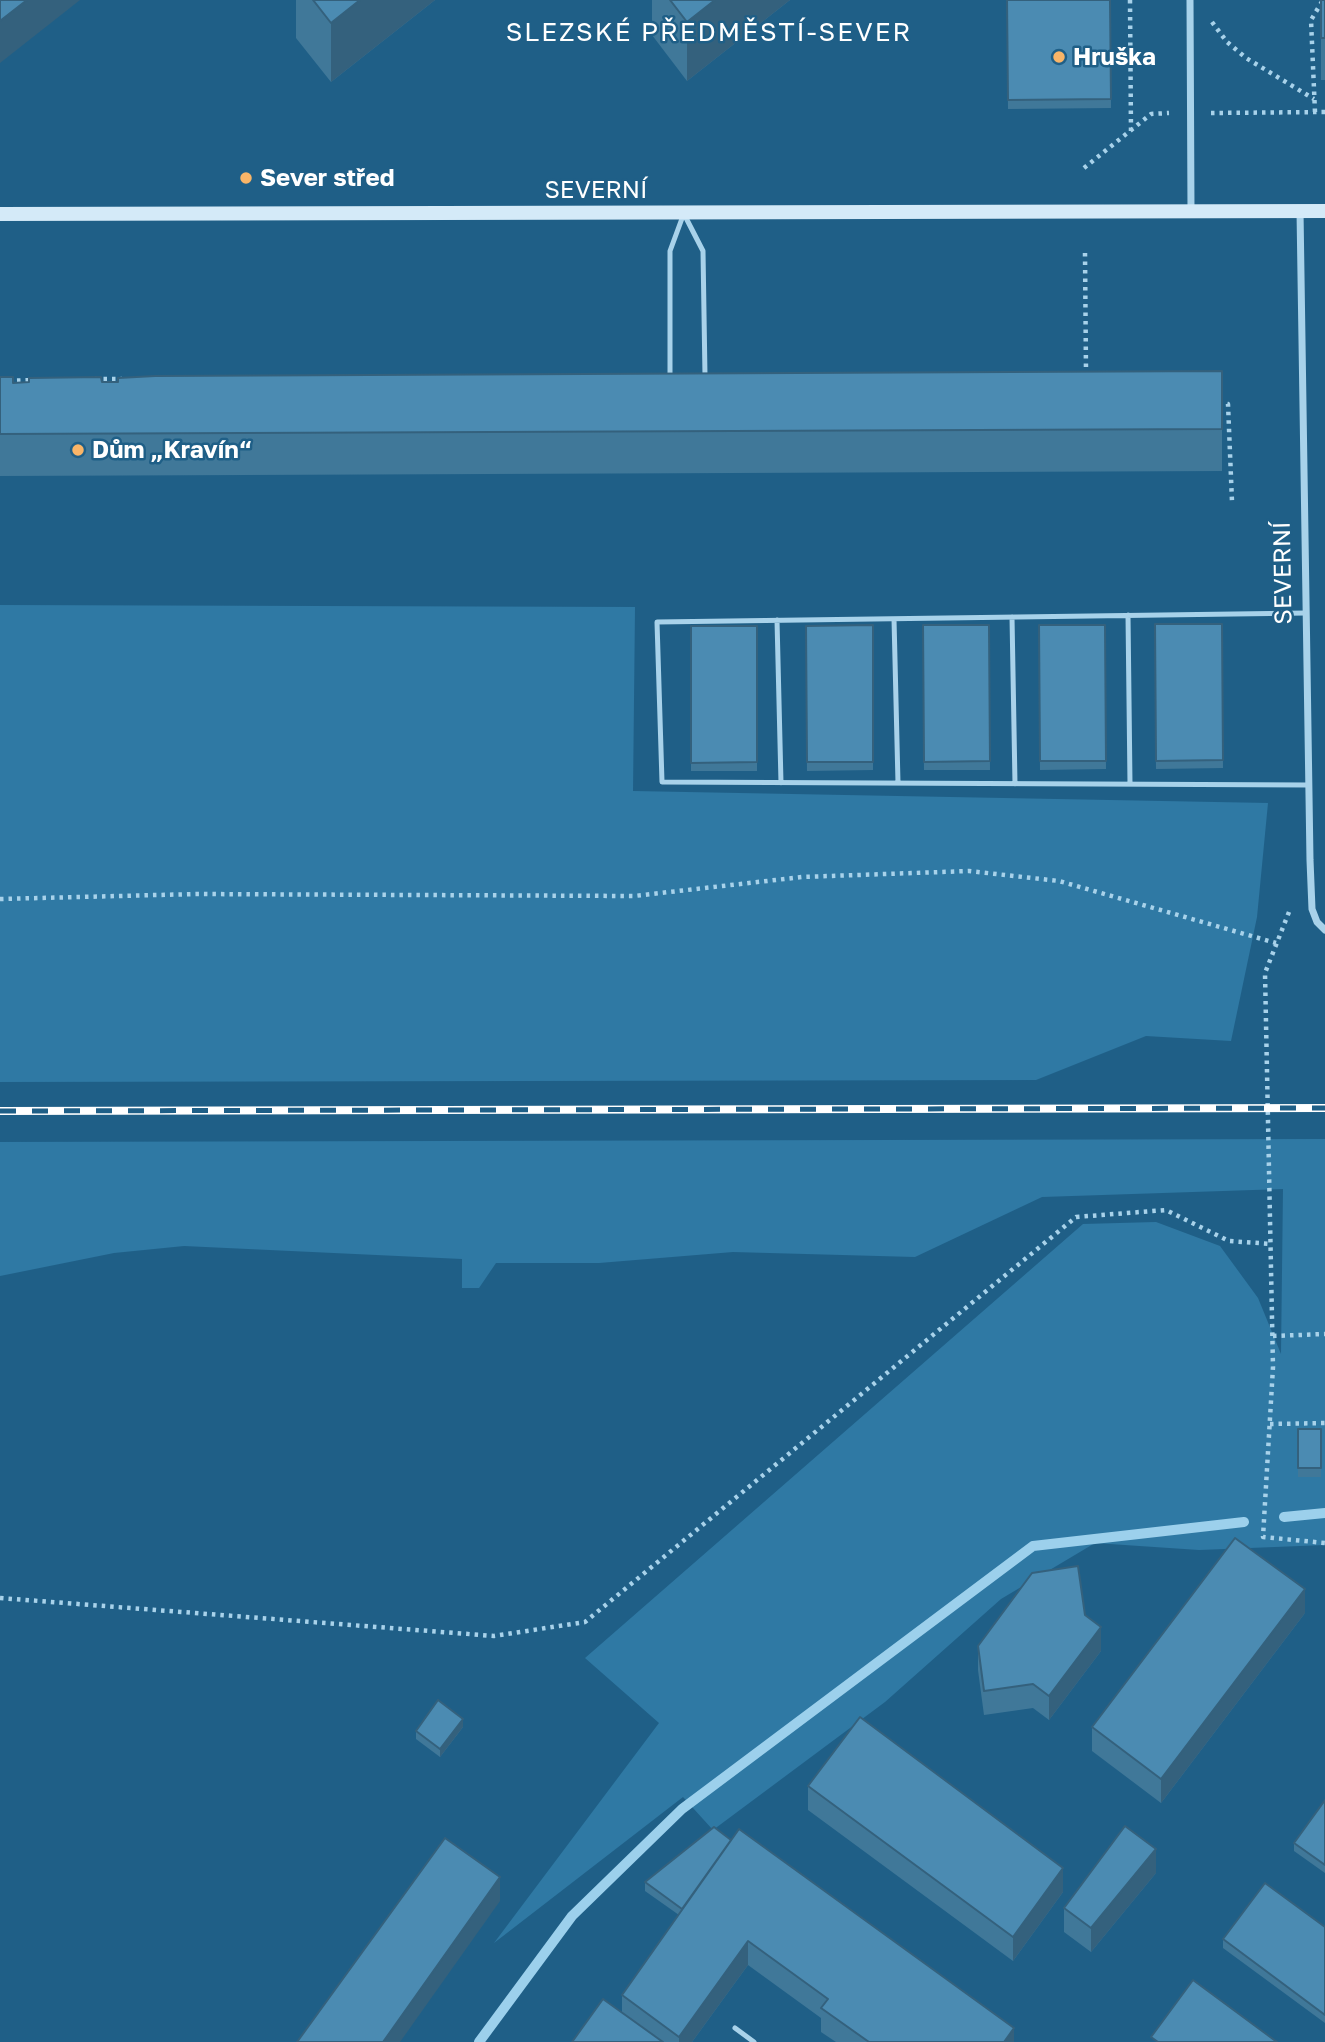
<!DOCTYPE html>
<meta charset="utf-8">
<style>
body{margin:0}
canvas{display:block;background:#1f5f87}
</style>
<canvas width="1325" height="2042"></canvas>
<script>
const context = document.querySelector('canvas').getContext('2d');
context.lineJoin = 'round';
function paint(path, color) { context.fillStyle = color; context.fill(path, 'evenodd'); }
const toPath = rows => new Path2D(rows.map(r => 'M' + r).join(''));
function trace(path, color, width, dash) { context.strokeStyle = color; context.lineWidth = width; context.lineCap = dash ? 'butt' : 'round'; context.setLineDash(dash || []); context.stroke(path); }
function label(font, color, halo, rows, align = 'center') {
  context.font = font + ' "Golos Text",sans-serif'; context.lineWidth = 5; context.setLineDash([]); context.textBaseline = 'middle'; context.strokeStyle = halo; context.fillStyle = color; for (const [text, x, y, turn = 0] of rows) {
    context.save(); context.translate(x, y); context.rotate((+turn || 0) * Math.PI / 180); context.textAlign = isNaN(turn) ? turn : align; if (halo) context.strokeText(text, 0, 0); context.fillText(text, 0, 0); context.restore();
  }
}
paint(toPath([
 [0,605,635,607,633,791,1268,803,1257,917,1231,1041,1146,1036,1036,1080,0,1082],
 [1325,1139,1325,1545,1199,1550,1095,1543,1001,1599,885,1702,713,1830,683,1797,494,1943,659,1723,585,1658,1083,1224,1156,1222,1220,1246,1258,1298,1281,1354,1283,1189,1042,1197,915,1257,733,1252,599,1263,496,1263,479,1288,462,1288,462,1259,184,1246,114,1253,0,1276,0,1142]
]), '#2f79a4');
trace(toPath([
 [1284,1517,1325,1513],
 [479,2042,572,1916,682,1809,1033,1546,1244,1522]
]), '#9cd0ec', 10);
trace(toPath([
 [1130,0,1131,132],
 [1212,22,1227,42,1246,58,1314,99],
 [1315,112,1311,20,1323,0],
 [1211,113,1325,112],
 [1084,168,1151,114,1169,113],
 [1085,253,1086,372],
 [95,379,122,379],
 [0,381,34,380],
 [1219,402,1228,404,1232,502],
 [0,899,197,894,634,896,802,877,969,871,1059,881,1276,943],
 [1289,912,1265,973,1273,1367,1263,1537,1325,1543],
 [1273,1336,1325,1334],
 [1270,1424,1325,1423],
 [0,1598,494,1636,585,1622,1076,1217,1166,1210,1229,1241,1272,1244]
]), '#a8d2ea', 4.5, [3.5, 5]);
trace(toPath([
 [685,216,703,251,705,376],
 [670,377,670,251,684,213],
 [1306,613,657,622,662,782,1308,785],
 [1128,615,1130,784],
 [1012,617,1015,784],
 [894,619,898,783],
 [777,620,781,783],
 [735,2028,754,2042]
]), '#a8d2ea', 5);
trace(toPath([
 [1190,0,1191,211],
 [1300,211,1310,860,1312,909,1317,922,1325,930]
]), '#a8d2ea', 7);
trace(toPath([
 [0,214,1325,211]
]), '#d4eaf8', 14);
const rail = toPath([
 [0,1111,1325,1108]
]);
trace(rail, '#fff', 8);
trace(rail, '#1f5f87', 5, [16]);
paint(toPath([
 [296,0,435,0,331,82,296,38],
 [652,0,790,0,687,81,652,35],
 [1007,0,1110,0,1111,108,1008,109],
 [1321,0,1325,0,1325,80,1321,80],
 [1222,371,1222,471,0,476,0,377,13,383,102,382],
 [1155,624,1222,624,1223,768,1156,769],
 [873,625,873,770,807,771,806,626],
 [923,625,989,625,990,770,924,770],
 [1039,625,1105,625,1106,769,1040,770],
 [691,626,757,626,757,771,691,771],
 [1298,1429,1321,1429,1321,1477,1298,1477],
 [1305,1613,1161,1803,1092,1751,1092,1727],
 [1085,1615,1101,1651,1049,1720,1033,1708,984,1715,978,1670,978,1646],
 [463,1727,440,1757,416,1739,416,1731],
 [808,1786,1063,1892,1013,1961,808,1810],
 [1325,1800,1325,1873,1294,1851,1294,1843],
 [1156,1873,1091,1952,1064,1932,1064,1908],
 [645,1882,1014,2042,836,2042,821,2032,821,2018,748,1965,692,2042,572,2042,622,2013,622,1995,679,1915,645,1891],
 [1325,1927,1325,2023,1223,1948,1223,1939]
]), '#407899');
paint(toPath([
 [27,0,80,0,0,63,0,21],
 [360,0,435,0,331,82,331,23],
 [715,0,790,0,687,81,687,22],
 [1305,1589,1305,1613,1161,1803,1161,1779],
 [1101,1627,1101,1651,1049,1720,1049,1696],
 [463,1719,463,1727,440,1757,440,1749],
 [1156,1849,1156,1873,1091,1952,1091,1928],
 [1063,1868,1063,1892,1013,1961,1013,1937],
 [500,1877,500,1901,400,2042,383,2042],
 [748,1941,748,1965,692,2042,679,2042,679,2037],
 [1014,2028,1014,2042,1004,2042]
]), '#34617d');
const building = toPath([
 [0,0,27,0,0,21,0,0],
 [313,0,360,0,331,23,313,0],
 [670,0,715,0,687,22,670,0],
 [1007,0,1110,0,1111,99,1008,100,1007,0],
 [1321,0,1325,0,1325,38,1321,38,1321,0],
 [1222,371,1222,429,0,434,0,377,13,377,13,383,29,382,29,378,101,377,102,382,118,382,118,378,155,376,1222,371],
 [1155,624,1222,624,1223,760,1156,761,1155,624],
 [873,625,873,762,807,762,806,626,873,625],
 [923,625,989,625,990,761,924,762,923,625],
 [1039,625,1105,625,1106,761,1040,761,1039,625],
 [691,626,757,626,757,762,691,763,691,626],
 [1298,1429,1321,1429,1321,1468,1298,1468,1298,1429],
 [1235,1538,1305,1589,1161,1779,1092,1727,1235,1538],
 [1078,1566,1085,1615,1101,1627,1049,1696,1033,1684,984,1691,978,1646,1032,1573,1078,1566],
 [438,1700,463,1719,440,1749,416,1731,438,1700],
 [860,1717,1063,1868,1013,1937,808,1786,860,1717],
 [1325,1800,1325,1865,1294,1843,1325,1800],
 [1125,1826,1156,1849,1091,1928,1064,1908,1125,1826],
 [714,1827,731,1840,682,1909,645,1882,714,1827],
 [739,1829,1014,2028,1004,2042,869,2042,821,2008,828,1999,748,1941,679,2037,622,1995,739,1829],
 [445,1838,500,1877,383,2042,297,2042,445,1838],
 [1265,1883,1325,1927,1325,2015,1223,1939,1265,1883],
 [1193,1980,1277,2042,1158,2042,1151,2037,1193,1980],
 [603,1999,663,2042,572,2042,603,1999]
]);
paint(building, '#4b8bb2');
trace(building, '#34617d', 2);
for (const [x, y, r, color] of [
 [1059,57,7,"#f9b568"],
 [246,178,7,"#f9b568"],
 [78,450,7,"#f9b568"]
]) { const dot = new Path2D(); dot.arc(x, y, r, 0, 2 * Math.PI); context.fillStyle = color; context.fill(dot); trace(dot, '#1f5f87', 2.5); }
label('bold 24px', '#fff', '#1f5f87', [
 ["Hruška",1073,57],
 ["Sever střed",260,178],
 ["Dům „Kravín“",92,450]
], 'left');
label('24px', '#fff', '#1f5f87', [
 ["SEVERNÍ",596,190],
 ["SEVERNÍ",1283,573,-91]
]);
context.letterSpacing = '2px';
label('26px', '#fff', '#1f5f87', [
 ["SLEZSKÉ PŘEDMĚSTÍ-SEVER",709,33]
]);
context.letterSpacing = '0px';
</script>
